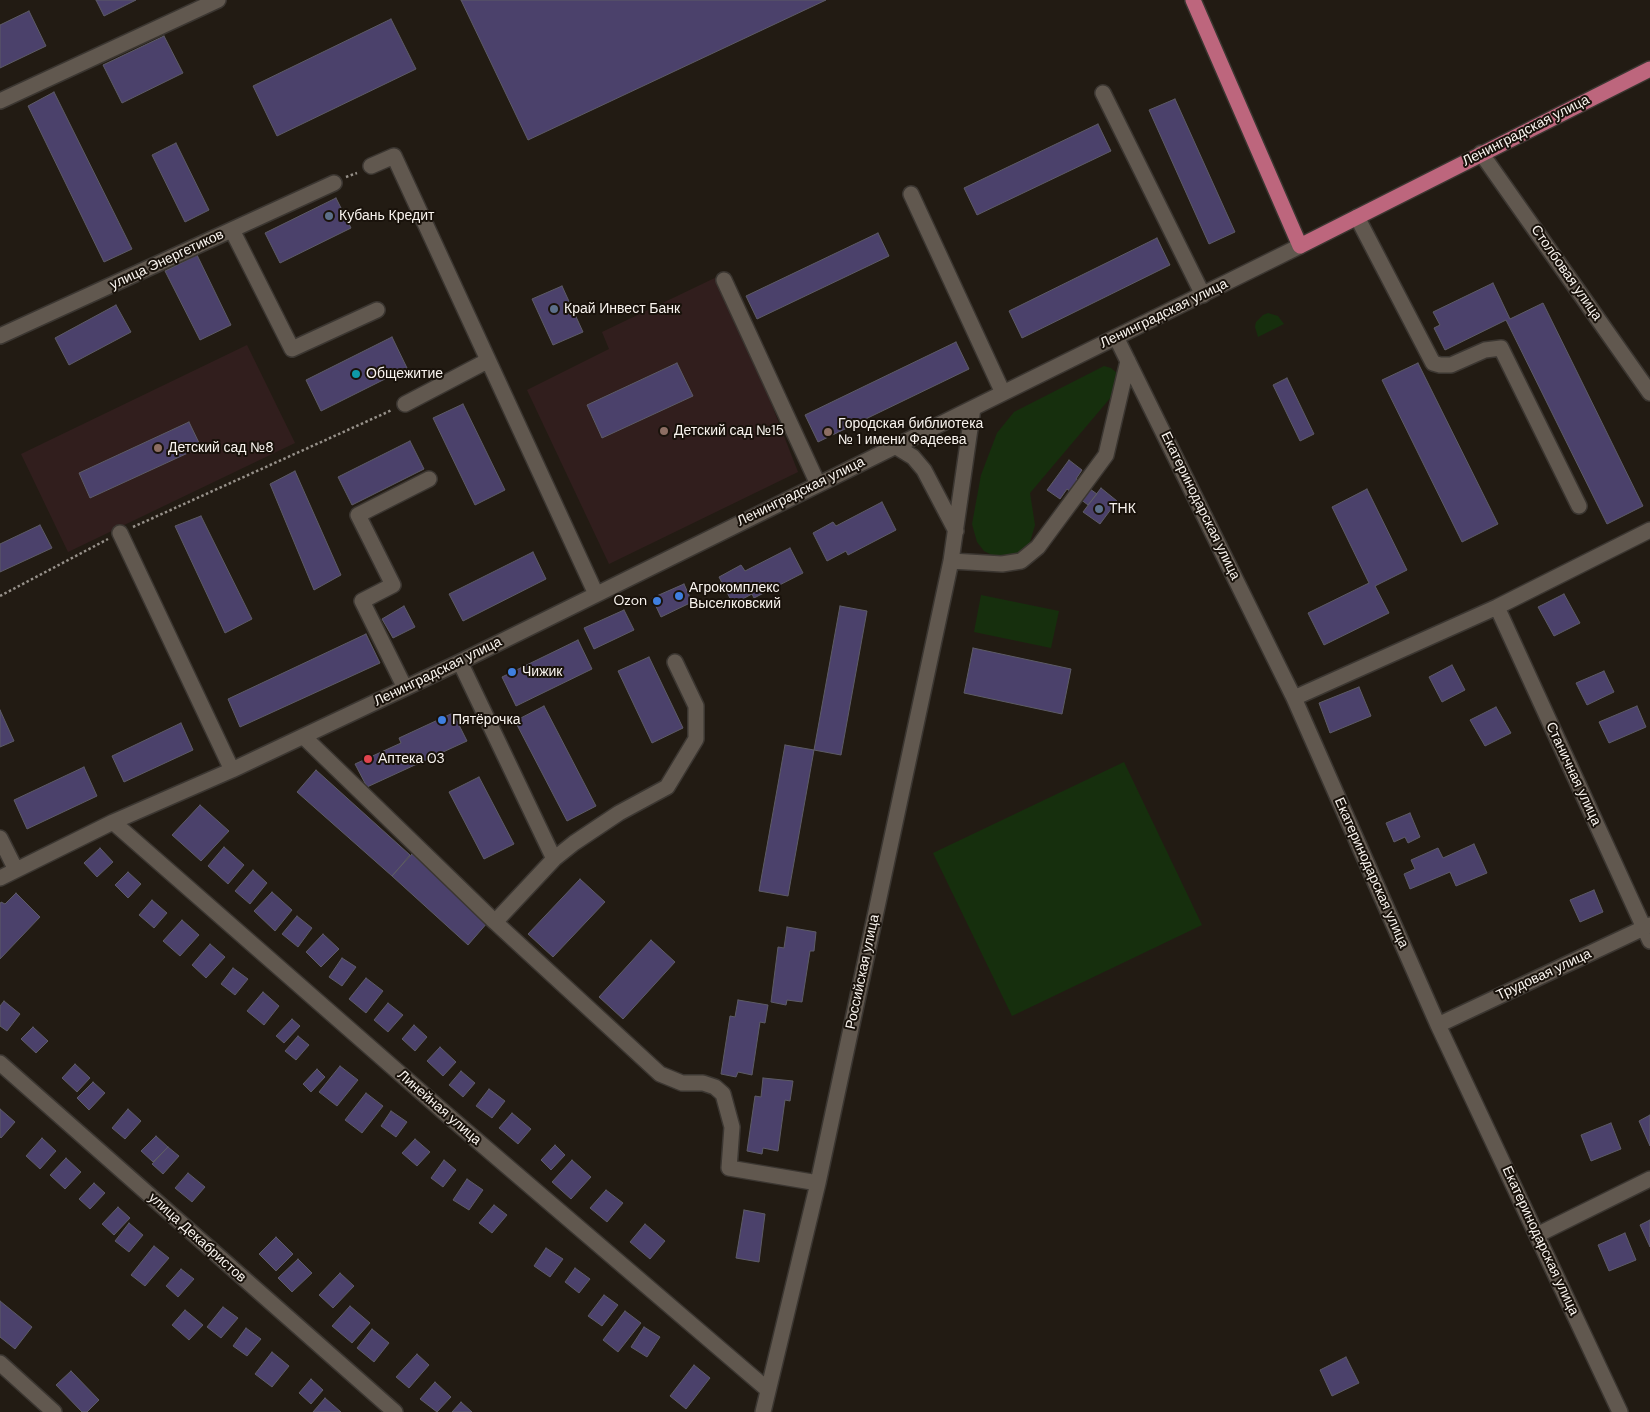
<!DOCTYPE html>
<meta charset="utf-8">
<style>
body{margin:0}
canvas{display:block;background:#221b13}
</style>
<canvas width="1650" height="1412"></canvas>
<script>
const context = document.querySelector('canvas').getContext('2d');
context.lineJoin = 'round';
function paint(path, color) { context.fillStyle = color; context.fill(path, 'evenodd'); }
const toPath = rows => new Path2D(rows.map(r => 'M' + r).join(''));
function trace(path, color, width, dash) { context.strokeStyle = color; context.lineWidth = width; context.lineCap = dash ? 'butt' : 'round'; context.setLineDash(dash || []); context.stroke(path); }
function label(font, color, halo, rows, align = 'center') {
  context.font = font + ' "DM Sans",sans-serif'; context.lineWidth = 4; context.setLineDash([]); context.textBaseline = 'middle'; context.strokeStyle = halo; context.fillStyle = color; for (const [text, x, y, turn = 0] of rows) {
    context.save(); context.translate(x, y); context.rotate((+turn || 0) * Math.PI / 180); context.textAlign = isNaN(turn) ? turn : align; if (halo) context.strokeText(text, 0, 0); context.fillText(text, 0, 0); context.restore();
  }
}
paint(toPath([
 [721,275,798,472,609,564,527,390,609,349,602,332],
 [247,345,295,443,68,552,21,454]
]), '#311e1d');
paint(toPath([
 [1268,313,1278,316,1284,324,1258,337,1255,327,1256,322,1263,315],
 [1104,366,1111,368,1118,374,1117,390,1030,493,1035,525,1028,549,1020,555,996,557,984,551,977,542,972,524,981,475,997,433,1014,412],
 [981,595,1059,611,1051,648,974,632],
 [1124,762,1202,925,1012,1016,933,853]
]), '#162f0d');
const building = toPath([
 [96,0,136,0,104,16,96,0],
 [461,0,826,0,528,140,461,0],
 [29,11,46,46,0,68,0,25,29,11],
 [391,19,416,69,277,136,253,86,391,19],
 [164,36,183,73,122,103,103,65,164,36],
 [54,92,132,249,104,262,28,106,54,92],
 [1175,99,1235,232,1209,244,1149,110,1175,99],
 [1098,124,1111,151,977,215,964,188,1098,124],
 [176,143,209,210,185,222,152,155,176,143],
 [336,198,351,228,280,263,265,233,336,198],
 [878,233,889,256,757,319,746,296,878,233],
 [1157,238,1170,265,1022,338,1009,311,1157,238],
 [197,255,231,325,200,340,165,271,197,255],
 [1493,283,1510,319,1543,303,1643,506,1607,524,1506,320,1445,350,1434,328,1440,325,1433,312,1493,283],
 [562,286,583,332,553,345,532,299,562,286],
 [116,305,131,332,69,365,55,338,116,305],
 [392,337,407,368,321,411,306,380,392,337],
 [956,342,969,369,818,442,805,415,956,342],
 [677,363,693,396,602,438,587,405,677,363],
 [1418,363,1498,524,1462,542,1382,380,1418,363],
 [1287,378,1314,434,1300,441,1273,385,1287,378],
 [463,404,505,490,475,505,433,418,463,404],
 [189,422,201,447,90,498,79,473,189,422],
 [410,441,424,469,352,505,338,477,410,441],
 [1069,460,1082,470,1076,479,1097,494,1088,505,1067,489,1060,499,1047,490,1069,460],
 [295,471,341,575,314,590,270,484,295,471],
 [1101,488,1117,501,1100,524,1083,512,1101,488],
 [1367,489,1407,570,1375,586,1389,613,1324,645,1308,613,1369,583,1332,507,1367,489],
 [882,502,896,530,848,555,846,551,827,561,813,533,833,522,836,526,882,502],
 [201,516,252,619,225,633,175,526,201,516],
 [40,525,52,548,0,572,0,544,40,525],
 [790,548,803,573,754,598,752,594,733,604,719,577,741,565,745,571,790,548],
 [533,552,546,579,463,621,449,594,533,552],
 [684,584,692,602,661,617,652,598,684,584],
 [1564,594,1580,623,1554,636,1538,607,1564,594],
 [404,606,415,627,393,638,382,619,404,606],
 [840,606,867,611,841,755,814,750,840,606],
 [624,610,634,630,594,649,584,628,624,610],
 [366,634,380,663,240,727,228,699,366,634],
 [578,640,592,669,516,706,502,677,578,640],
 [973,648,1071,669,1062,714,964,693,973,648],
 [649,657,683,728,652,743,618,671,649,657],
 [1452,665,1465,690,1442,702,1429,677,1452,665],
 [1604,671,1614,692,1587,705,1576,683,1604,671],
 [1359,687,1371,716,1330,733,1319,703,1359,687],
 [544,706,596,806,567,821,515,721,544,706],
 [1637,706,1646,727,1609,743,1599,722,1637,706],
 [1496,707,1511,733,1485,746,1470,720,1496,707],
 [0,710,14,741,0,747,0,710],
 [453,713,467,741,367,787,355,764,401,743,399,738,453,713],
 [181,723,193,750,124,782,112,756,181,723],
 [785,745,814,750,788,896,759,891,785,745],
 [84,767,97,796,27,829,14,800,84,767],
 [316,770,410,855,392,876,297,792,316,770],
 [479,777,514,844,484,859,449,792,479,777],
 [200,805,229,831,201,861,172,835,200,805],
 [1410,813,1420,837,1408,843,1405,837,1394,842,1386,823,1410,813],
 [1474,844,1487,873,1456,886,1450,872,1410,889,1404,874,1415,869,1411,860,1438,848,1443,858,1474,844],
 [224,847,244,865,228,884,208,866,224,847],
 [100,848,113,862,97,877,84,863,100,848],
 [412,854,488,922,468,945,392,876,412,854],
 [253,870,267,883,250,904,235,891,253,870],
 [128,872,141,884,128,898,115,885,128,872],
 [580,879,605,902,553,957,528,934,580,879],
 [1594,890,1603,912,1580,922,1570,900,1594,890],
 [272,892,292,910,275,931,254,911,272,892],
 [16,893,40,917,0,959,0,904,1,902,5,904,16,893],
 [152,900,167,913,154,928,139,915,152,900],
 [297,916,312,928,298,947,282,934,297,916],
 [182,920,199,935,180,956,163,941,182,920],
 [787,927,816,932,814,951,810,951,802,1002,787,1000,786,1005,771,1002,778,947,784,948,787,927],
 [323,934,339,949,321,967,306,952,323,934],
 [651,940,675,962,623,1019,599,997,651,940],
 [210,944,225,957,206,978,192,965,210,944],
 [342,958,356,967,342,986,329,977,342,958],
 [233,968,248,979,235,995,221,984,233,968],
 [366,978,383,991,366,1013,349,999,366,978],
 [263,992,279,1006,264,1025,247,1011,263,992],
 [738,1000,768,1005,765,1023,760,1022,752,1075,738,1072,736,1077,721,1074,730,1016,735,1017,738,1000],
 [4,1001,20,1014,7,1031,0,1026,0,1006,4,1001],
 [388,1003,403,1015,388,1032,374,1020,388,1003],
 [292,1019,300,1026,284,1043,276,1036,292,1019],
 [414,1025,427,1037,415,1051,402,1039,414,1025],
 [33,1027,48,1041,36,1053,21,1039,33,1027],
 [298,1036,309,1045,296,1060,285,1051,298,1036],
 [440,1047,456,1062,443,1076,427,1061,440,1047],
 [75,1064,90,1078,77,1092,62,1078,75,1064],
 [340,1066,358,1080,337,1106,319,1092,340,1066],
 [317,1069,325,1077,311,1092,303,1084,317,1069],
 [461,1071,475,1083,463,1097,449,1085,461,1071],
 [763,1078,793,1081,790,1101,785,1100,778,1151,763,1148,762,1154,747,1151,755,1096,761,1097,763,1078],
 [93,1082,105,1093,89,1110,77,1098,93,1082],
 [489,1089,505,1101,492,1118,476,1106,489,1089],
 [366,1093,383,1106,362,1133,345,1120,366,1093],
 [0,1109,15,1122,1,1138,0,1137,0,1109],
 [128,1109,141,1121,125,1139,112,1128,128,1109],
 [391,1111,407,1122,396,1137,381,1126,391,1111],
 [512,1113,531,1129,518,1144,499,1128,512,1113],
 [1650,1115,1650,1146,1639,1121,1650,1115],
 [1611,1123,1621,1149,1591,1161,1581,1135,1611,1123],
 [156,1136,168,1147,153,1162,141,1151,156,1136],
 [42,1138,56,1151,40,1169,26,1156,42,1138],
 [415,1139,430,1152,417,1166,402,1153,415,1139],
 [555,1145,565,1155,551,1170,541,1160,555,1145],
 [168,1147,179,1156,163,1174,152,1164,168,1147],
 [66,1158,81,1172,65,1189,50,1175,66,1158],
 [444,1160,456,1170,443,1187,431,1178,444,1160],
 [572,1160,591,1177,571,1199,552,1182,572,1160],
 [188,1173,205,1187,192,1202,175,1188,188,1173],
 [467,1179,483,1190,469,1210,453,1200,467,1179],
 [94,1183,105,1193,90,1209,79,1199,94,1183],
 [606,1190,623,1203,607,1222,590,1208,606,1190],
 [494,1205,507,1215,492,1233,479,1223,494,1205],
 [118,1207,130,1218,114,1235,102,1224,118,1207],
 [744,1210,765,1214,759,1262,736,1258,744,1210],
 [1650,1220,1650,1247,1640,1225,1650,1220],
 [129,1223,143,1235,129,1252,115,1241,129,1223],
 [645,1224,665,1241,650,1259,630,1242,645,1224],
 [1625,1233,1636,1260,1609,1271,1598,1245,1625,1233],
 [276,1237,293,1254,276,1271,259,1254,276,1237],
 [154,1246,169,1258,145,1286,131,1275,154,1246],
 [546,1248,563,1259,550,1277,534,1266,546,1248],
 [298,1259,312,1273,292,1292,278,1278,298,1259],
 [575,1268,590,1279,579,1293,565,1282,575,1268],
 [181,1269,194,1279,178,1297,166,1286,181,1269],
 [340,1273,354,1286,333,1308,319,1295,340,1273],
 [604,1295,618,1305,602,1326,588,1316,604,1295],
 [0,1301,32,1327,15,1349,0,1337,0,1301],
 [350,1306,370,1323,352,1343,332,1326,350,1306],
 [223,1307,238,1318,221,1338,207,1327,223,1307],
 [185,1310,203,1325,189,1340,172,1325,185,1310],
 [625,1311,641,1323,618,1352,603,1340,625,1311],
 [644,1327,660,1337,647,1357,631,1347,644,1327],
 [246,1328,261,1339,247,1356,233,1346,246,1328],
 [372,1329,389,1343,374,1362,357,1348,372,1329],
 [272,1352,289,1366,272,1387,255,1374,272,1352],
 [417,1354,429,1365,409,1388,396,1377,417,1354],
 [1346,1357,1359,1383,1332,1396,1320,1370,1346,1357],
 [694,1365,710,1378,686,1409,670,1396,694,1365],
 [71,1371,99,1400,87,1412,82,1412,56,1385,71,1371],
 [311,1379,323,1390,311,1404,299,1393,311,1379],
 [435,1382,451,1397,437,1412,420,1399,435,1382],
 [325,1398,341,1412,313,1412,325,1398],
 [461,1402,472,1412,452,1412,461,1402]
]);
paint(building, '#4b416b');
trace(building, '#5d5b66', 1);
const minor = toPath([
 [1103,93,1203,295],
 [0,101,218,0],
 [1481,153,1650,393],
 [371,166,394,156,596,594],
 [911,194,1003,393],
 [1357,217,1433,363,1440,365,1451,365,1485,350,1501,348,1579,506],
 [232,230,292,349,377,310],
 [724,280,818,484],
 [0,336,334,183],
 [1116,337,1294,698,1438,1025,1620,1412],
 [405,404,487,361],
 [895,446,913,457,924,470,956,531],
 [120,533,232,770],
 [951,561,1002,564,1021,561,1038,547,1106,455,1128,361],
 [1497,607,1650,941],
 [460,662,554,859],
 [405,688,362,601,393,585,358,515,429,479],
 [1294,698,1497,607,1650,530],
 [304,737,495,922,660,1074,682,1083,703,1083,715,1087,723,1094,732,1127,729,1168,818,1183],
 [113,822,445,1113,768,1390],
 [0,838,16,870],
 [0,878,113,822,232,770,460,662,1300,246],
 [495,922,554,859,574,843,619,813,667,787,696,739,696,706,675,662],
 [1438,1025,1650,925],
 [0,1063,395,1412],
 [1537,1235,1650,1179],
 [0,1363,54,1412],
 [763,1412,818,1183,951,561,973,408]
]);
const major = toPath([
 [1193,0,1300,246,1650,69]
]);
trace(minor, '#3b3631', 18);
trace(major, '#3b3631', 18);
trace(toPath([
 [346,177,357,173],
 [133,527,392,410],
 [0,596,108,539]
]), '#97918a', 2.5, [2.5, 2.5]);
trace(minor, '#61584f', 15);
trace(major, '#bd667d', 15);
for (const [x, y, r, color] of [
 [329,216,5,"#5c6f8a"],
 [554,309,5,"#5c6f8a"],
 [356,374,5,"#0f9aa8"],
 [664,431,5,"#8d6e63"],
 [828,432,5,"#8d6e63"],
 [158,448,5,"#8d6e63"],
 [1099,509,5,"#5c6f8a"],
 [679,596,5,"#3f7fe0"],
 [657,601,5,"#3f7fe0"],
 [512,672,5,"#3f7fe0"],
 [442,720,5,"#3f7fe0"],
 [368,759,5,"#e0444e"]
]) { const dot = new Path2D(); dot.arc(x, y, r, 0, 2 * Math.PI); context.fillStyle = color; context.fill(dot); trace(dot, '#19120b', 2); }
label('14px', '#f9f4ef', '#19120b', [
 ["Ленинградская улица",1526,131,-27],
 ["улица Энергетиков",167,260,-25],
 ["Столбовая улица",1566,273,55],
 ["Ленинградская улица",1164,314,-26],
 ["Ленинградская улица",801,492,-26],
 ["Екатеринодарская улица",1200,506,64],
 ["Ленинградская улица",438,672,-26],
 ["Станичная улица",1573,774,65],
 ["Екатеринодарская улица",1371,873,66],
 ["Российская улица",863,972,-78],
 ["Трудовая улица",1544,975,-25],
 ["Линейная улица",439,1108,41],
 ["улица Декабристов",197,1238,42],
 ["Екатеринодарская улица",1540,1241,65]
]);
label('14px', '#f9f4ef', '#19120b', [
 ["Кубань Кредит",339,216],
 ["Край Инвест Банк",564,309],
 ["Общежитие",366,374],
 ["Городская библиотека",838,424],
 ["№ 1 имени Фадеева",838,440],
 ["Детский сад №15",674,431],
 ["Детский сад №8",168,448],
 ["ТНК",1109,509],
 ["Агрокомплекс",689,588],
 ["Выселковский",689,604],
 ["Ozon",647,601,"right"],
 ["Чижик",522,672],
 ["Пятёрочка",452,720],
 ["Аптека 03",378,759]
], 'left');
</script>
